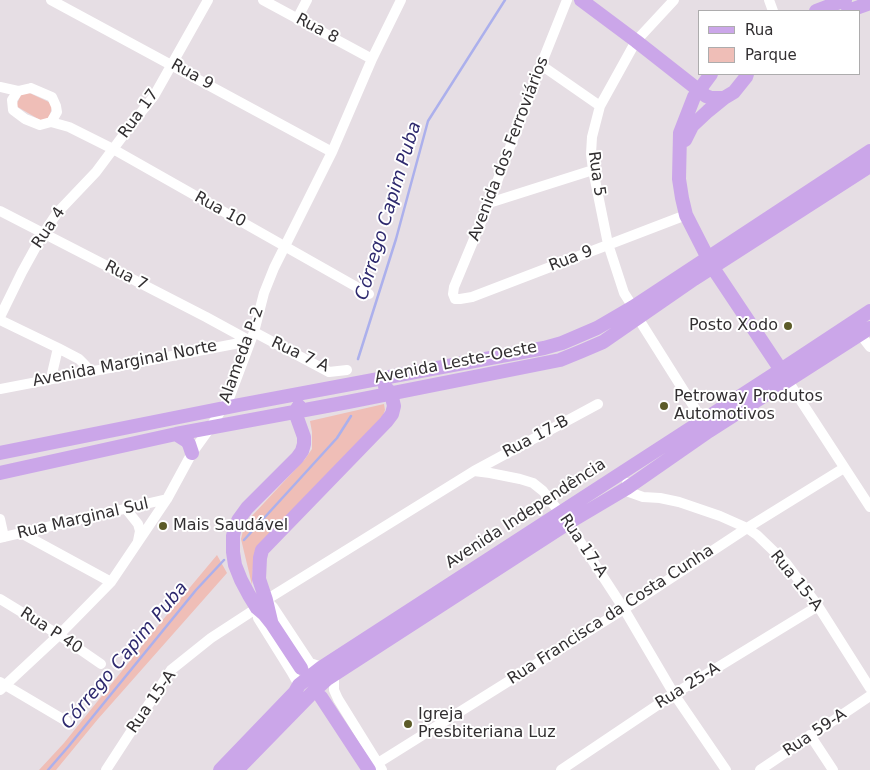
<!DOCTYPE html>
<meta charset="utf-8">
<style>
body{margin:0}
#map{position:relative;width:870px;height:770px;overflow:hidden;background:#e6dee4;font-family:"DejaVu Sans",sans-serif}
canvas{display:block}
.legend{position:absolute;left:698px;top:10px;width:162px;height:65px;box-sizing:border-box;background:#fff;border:1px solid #adacad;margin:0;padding:6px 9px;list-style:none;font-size:15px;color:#322f31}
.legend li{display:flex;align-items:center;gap:10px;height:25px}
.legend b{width:25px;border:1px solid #adacad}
</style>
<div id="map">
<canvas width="870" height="770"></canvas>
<ul class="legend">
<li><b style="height:6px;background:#cba6e9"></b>Rua</li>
<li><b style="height:14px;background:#efbeb7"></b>Parque</li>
</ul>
</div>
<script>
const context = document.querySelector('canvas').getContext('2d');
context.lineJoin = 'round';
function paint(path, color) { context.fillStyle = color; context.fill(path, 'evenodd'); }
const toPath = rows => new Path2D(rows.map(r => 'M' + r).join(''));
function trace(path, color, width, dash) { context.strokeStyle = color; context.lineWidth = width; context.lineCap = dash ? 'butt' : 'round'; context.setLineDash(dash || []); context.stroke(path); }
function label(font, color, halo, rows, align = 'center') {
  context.font = font + ' "DejaVu Sans",sans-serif'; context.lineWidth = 4; context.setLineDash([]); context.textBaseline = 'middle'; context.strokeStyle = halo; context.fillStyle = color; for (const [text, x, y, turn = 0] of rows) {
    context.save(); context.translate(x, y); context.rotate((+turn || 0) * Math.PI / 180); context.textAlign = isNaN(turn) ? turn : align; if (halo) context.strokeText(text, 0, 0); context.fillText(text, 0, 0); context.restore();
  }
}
paint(toPath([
 [23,90,53,104,48,121,40,120,16,106],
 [384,404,385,410,382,418,257,548,253,565,252,585,241,539,243,531,250,518,305,459,312,449,312,432,310,421],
 [217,555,227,573,98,719,56,770,39,770,64,743,166,616]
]), '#efbeb7');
trace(toPath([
 [358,359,396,239,428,121,505,0],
 [244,540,337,438,351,416],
 [48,770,68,747,196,590,224,560]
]), '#acb0ec', 2.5);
trace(toPath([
 [51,0,332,152],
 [263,0,372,59],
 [567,0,541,65,489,203,454,287,453,294,455,299,460,299,472,297,686,215],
 [769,0,773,11],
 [297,19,307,0],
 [541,65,600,106],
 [0,87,18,91],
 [31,88,52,97,56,106,57,112,51,122,40,125,25,119,13,110,12,100,18,91,31,88],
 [51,122,69,127,113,149,369,294],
 [489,203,593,170],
 [0,211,206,317,250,341],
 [633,307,624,293,608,244,593,170,591,154,592,137,600,106,636,41,674,0],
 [0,317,22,272,43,234,57,213,96,172,131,125,154,96,208,0],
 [638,318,706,426],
 [0,320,58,348,79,359,85,365,90,371],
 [254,332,329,372,347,370],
 [860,334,870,347],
 [51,378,58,348],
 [788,381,870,507],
 [0,389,250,341],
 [474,471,598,404],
 [627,483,627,488,629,492,643,497,660,498,679,502,720,516,747,528,757,535,786,563,818,606,870,688],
 [126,509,138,524,140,531,138,541],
 [0,519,4,537],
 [21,533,111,582],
 [0,538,167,499],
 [0,599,59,635,101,664],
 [322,667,310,663,273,607,266,600,474,471,490,473,520,479,533,483,543,491,568,523,624,609,674,694,726,770],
 [334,676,334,690,338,699,382,770],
 [0,682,66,721],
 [0,690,59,635,111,582,167,499,192,453,210,428,230,396,254,332,264,293,274,268,332,152,372,59,401,0],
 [810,735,833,770],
 [378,763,624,609,747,528,844,468],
 [106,770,171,670,211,638,257,608,258,618,291,671,299,685],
 [561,770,674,694,818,606],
 [760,770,870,696]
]), '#fff', 10);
trace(toPath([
 [581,0,636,41,706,96,711,98,724,98],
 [816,11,845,0],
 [848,11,870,3],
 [711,74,694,97,680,133,679,179,682,198,686,215,713,268,785,376],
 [685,140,692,126,708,111,724,98,734,92,746,77,747,74],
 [299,406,295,412,304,437,304,444,302,451,297,458,247,508,239,519,235,527,233,536,233,552,235,565,241,580,249,595,257,608,264,614,272,624,301,668],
 [176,434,187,441,189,444,192,453],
 [0,453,239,405,544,348,562,343,597,328,633,307,870,151],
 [0,473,176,434,348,402,560,360,582,351,603,342,694,279,870,166],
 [271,621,266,600,259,579,260,558,262,550,386,422,392,414,394,406,391,393,385,387],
 [321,697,369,770],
 [220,770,295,692,299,685,322,667,782,369,870,311],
 [237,770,314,691,327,679,568,523,627,488,709,431,870,328]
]), '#cba6e9', 14);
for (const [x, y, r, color] of [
 [788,326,5,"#5c5b28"],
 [664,406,5,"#5c5b28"],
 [163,526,5,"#5c5b28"],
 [408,724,5,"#5c5b28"]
]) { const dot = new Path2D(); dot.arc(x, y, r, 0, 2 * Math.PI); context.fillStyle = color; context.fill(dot); trace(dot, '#fff', 2); }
label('16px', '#322f31', '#fff', [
 ["Rua 8",317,29,28],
 ["Rua 9",192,75,29],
 ["Rua 17",139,114,-54],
 ["Avenida dos Ferroviários",509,149,-69],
 ["Rua 5",596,174,82],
 ["Rua 10",220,210,29],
 ["Rua 4",49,228,-56],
 ["Rua 9",571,259,-21],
 ["Rua 7",126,276,27],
 ["Alameda P-2",242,355,-70],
 ["Rua 7 A",300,355,25],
 ["Avenida Leste-Oeste",456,363,-11],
 ["Avenida Marginal Norte",125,364,-11],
 ["Rua 17-B",536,437,-28],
 ["Avenida Independência",526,514,-33],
 ["Rua Marginal Sul",83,519,-13],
 ["Rua 17-A",583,546,56],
 ["Rua 15-A",796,581,51],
 ["Rua Francisca da Costa Cunha",611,615,-33],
 ["Rua P 40",51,631,33],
 ["Rua 25-A",688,686,-32],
 ["Rua 15-A",152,702,-55],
 ["Rua 59-A",815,733,-34]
]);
label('16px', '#322f31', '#fff', [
 ["Posto Xodo",778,326,"right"],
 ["Petroway Produtos",674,397],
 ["Automotivos",674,415],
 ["Mais Saudável",173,526],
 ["Igreja",418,715],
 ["Presbiteriana Luz",418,733]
], 'left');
label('italic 18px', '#2e296e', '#fff', [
 ["Córrego Capim Puba",389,211,-73],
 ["Córrego Capim Puba",125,656,-50]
]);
</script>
